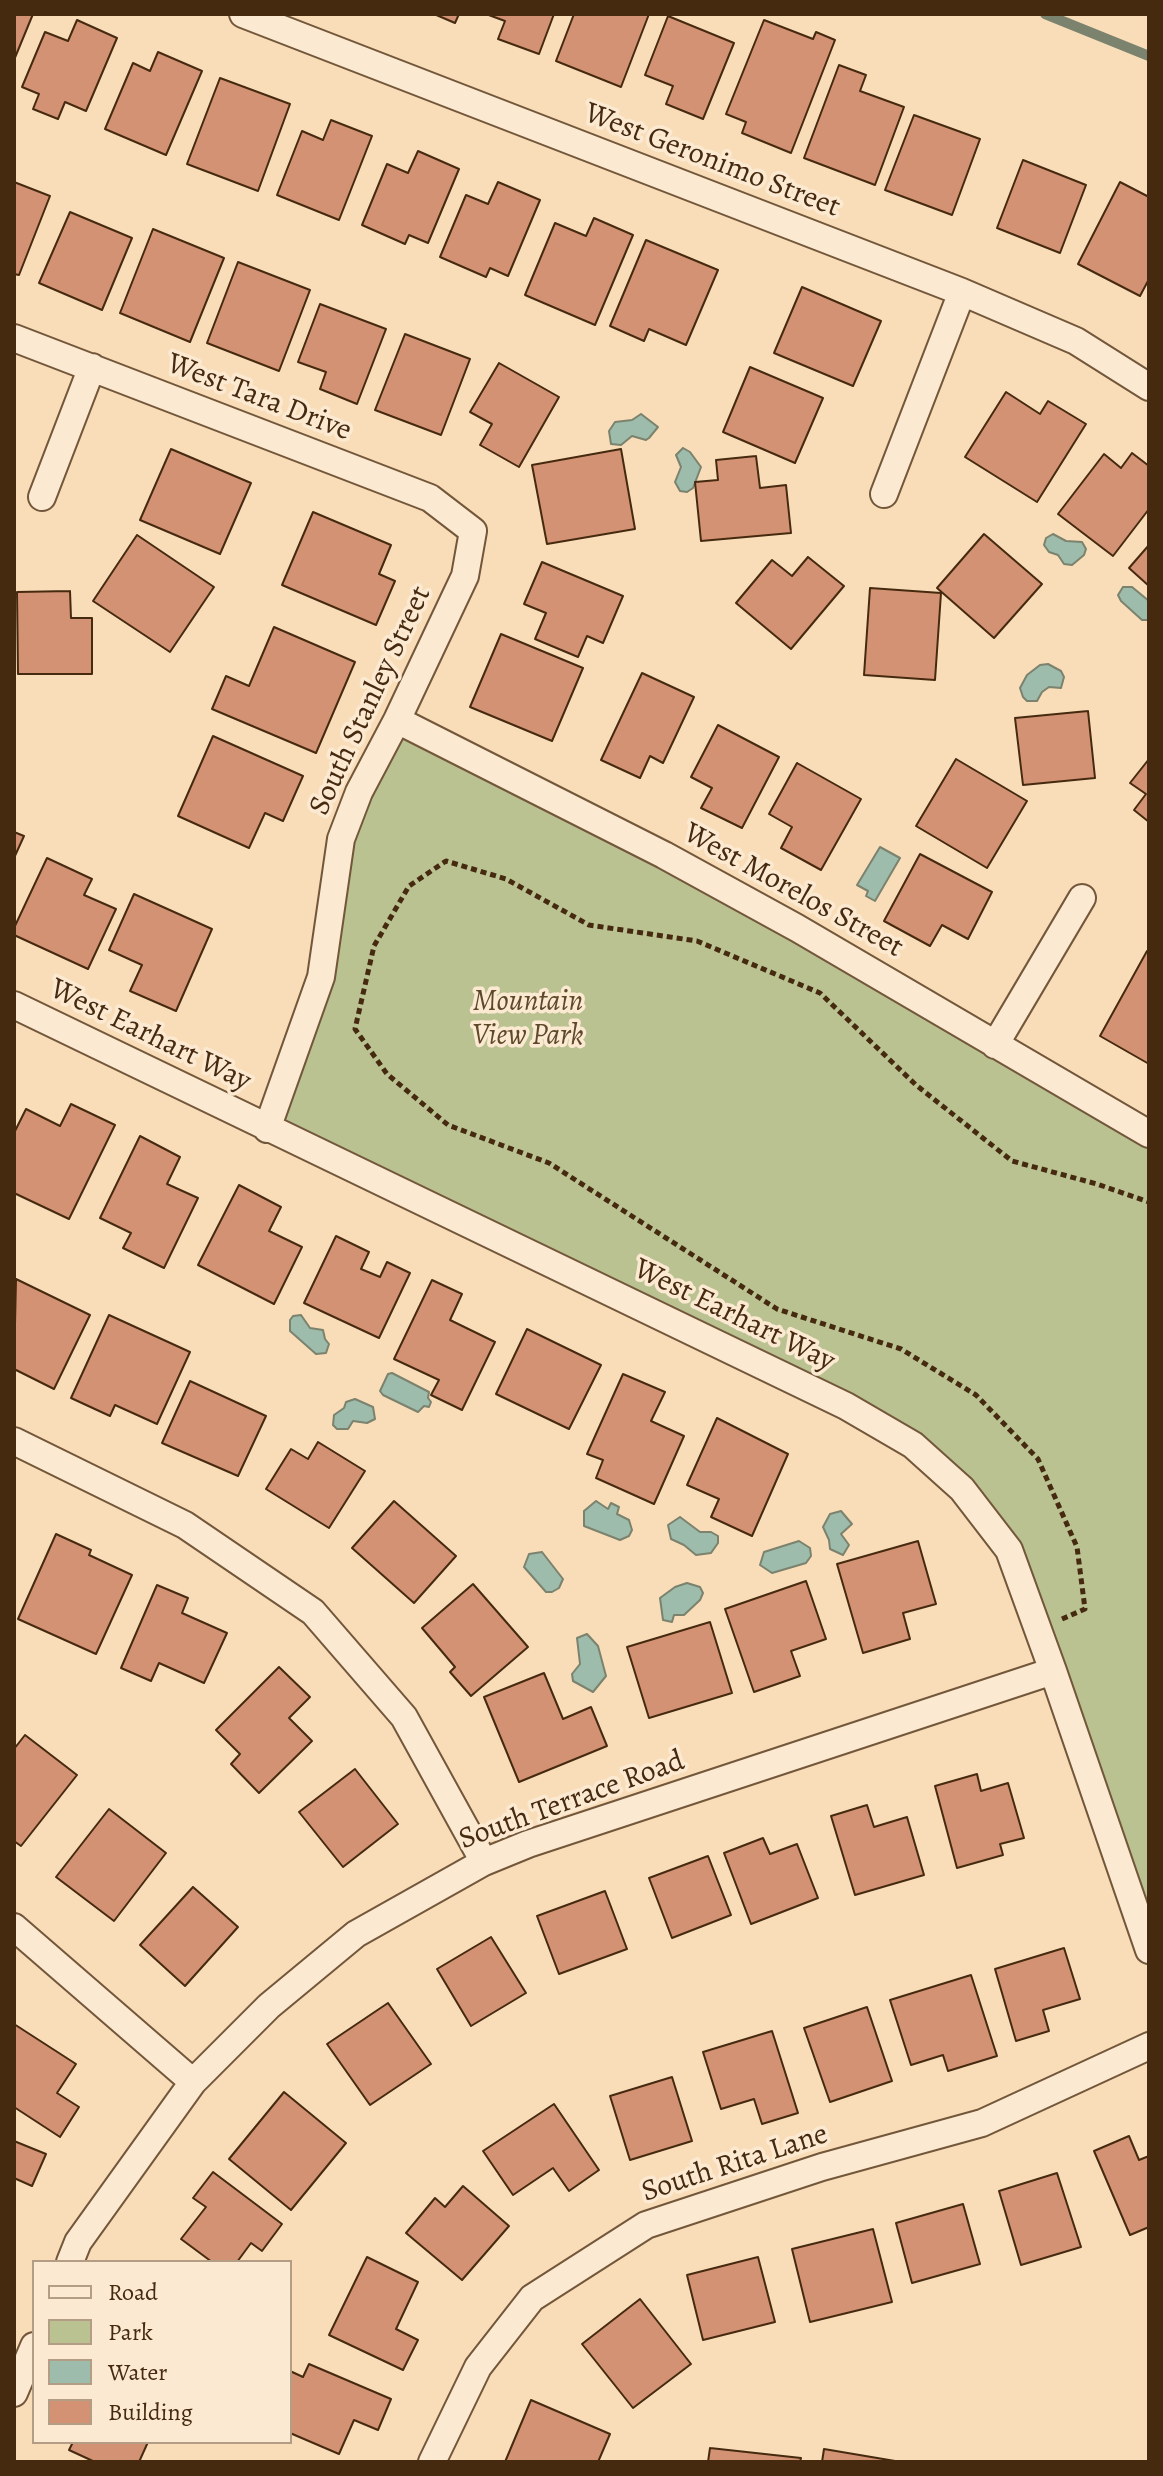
<!DOCTYPE html>
<style>
body{margin:0}
#map{position:relative;width:1163px;height:2476px;overflow:hidden;background:#f9ddb8;font-family:Alegreya,serif}
canvas{display:block}
.frame{position:absolute;inset:0;border:16px solid #462a10;pointer-events:none}
.legend{position:absolute;left:32px;top:2260px;width:260px;height:184px;box-sizing:border-box;background:#fbe9d1;border:2px solid #b39d84;margin:0;padding:10px 14px;list-style:none;font-size:24px;color:#462a10}
.legend li{display:flex;align-items:center;gap:16px;height:40px}
.legend b{width:40px;border:2px solid #b39d84}
</style>
<div id="map">
<canvas width="1163" height="2476"></canvas>
<div class="frame"></div>
<ul class="legend">
<li><b style="height:10px;background:#fbe9d1"></b>Road</li>
<li><b style="height:22px;background:#bac292"></b>Park</li>
<li><b style="height:22px;background:#9ebcab"></b>Water</li>
<li><b style="height:22px;background:#d39273"></b>Building</li>
</ul>
</div>
<script>
const context = document.querySelector('canvas').getContext('2d');
context.lineJoin = 'round';
function paint(path, color) { context.fillStyle = color; context.fill(path, 'evenodd'); }
const toPath = rows => new Path2D(rows.map(r => 'M' + r).join(''));
function trace(path, color, width, dash) { context.strokeStyle = color; context.lineWidth = width; context.lineCap = dash ? 'butt' : 'round'; context.setLineDash(dash || []); context.stroke(path); }
function label(font, color, halo, rows, align = 'center') {
  context.font = font + ' Alegreya,serif'; context.lineWidth = 7; context.setLineDash([]); context.textBaseline = 'middle'; context.strokeStyle = halo; context.fillStyle = color; for (const [text, x, y, turn = 0] of rows) {
    context.save(); context.translate(x, y); context.rotate((+turn || 0) * Math.PI / 180); context.textAlign = isNaN(turn) ? turn : align; if (halo) context.strokeText(text, 0, 0); context.fillText(text, 0, 0); context.restore();
  }
}
paint(toPath([
 [397,720,1149,1134,1149,1950,1009,1550,913,1445,267,1129,291,1067,341,839]
]), '#bac292');
const water = toPath([
 [641,414,658,427,649,438,646,440,632,436,621,445,611,444,609,431,615,422,632,420,641,414],
 [683,448,690,452,701,467,693,488,687,492,680,491,675,482,681,467,676,455,683,448],
 [1053,534,1066,541,1082,542,1086,549,1084,555,1072,565,1064,564,1058,555,1049,552,1044,545,1046,538,1053,534],
 [1123,587,1132,587,1149,601,1149,620,1142,620,1121,601,1118,595,1123,587],
 [1048,664,1061,671,1064,677,1061,688,1049,687,1042,692,1037,701,1027,701,1023,697,1020,688,1027,675,1040,665,1048,664],
 [880,847,900,858,875,901,866,896,868,891,857,885,880,847],
 [301,1315,310,1328,323,1330,325,1339,329,1344,326,1353,316,1354,290,1331,290,1320,293,1316,301,1315],
 [392,1373,429,1392,428,1398,431,1402,429,1407,424,1406,418,1412,383,1395,380,1391,388,1374,392,1373],
 [355,1399,373,1407,375,1419,367,1423,353,1421,348,1429,337,1429,333,1425,334,1415,344,1408,346,1402,355,1399],
 [596,1501,608,1509,611,1503,619,1507,617,1514,629,1520,632,1530,629,1536,620,1540,584,1526,584,1511,596,1501],
 [841,1511,852,1524,841,1534,849,1545,843,1555,830,1549,829,1540,823,1527,830,1514,841,1511],
 [680,1517,700,1532,711,1532,718,1536,718,1543,711,1553,696,1555,684,1545,671,1539,668,1525,680,1517],
 [799,1541,810,1548,811,1556,806,1563,772,1573,760,1565,764,1552,799,1541],
 [542,1552,563,1579,559,1588,552,1592,546,1592,524,1567,529,1554,542,1552],
 [687,1583,700,1587,703,1593,700,1600,684,1615,674,1615,672,1622,663,1620,660,1598,675,1587,687,1583],
 [587,1634,598,1646,606,1676,593,1692,573,1681,572,1674,580,1664,577,1638,587,1634]
]);
paint(water, '#9ebcab');
trace(water, '#7b826d', 2);
trace(toPath([
 [1045,14,1149,56]
]), '#7b826d', 10);
const building = toPath([
 [14,14,33,14,14,60,14,14],
 [434,14,459,14,455,23,434,14],
 [486,14,554,14,539,54,498,39,505,21,486,14],
 [574,14,649,14,621,87,556,61,574,14],
 [668,16,734,43,703,119,666,104,673,86,645,75,668,16],
 [77,20,117,38,86,111,65,102,58,119,33,109,39,94,22,87,45,32,68,41,77,20],
 [764,20,813,39,816,32,835,40,791,153,742,133,746,122,726,114,764,20],
 [158,52,202,71,166,155,105,129,133,63,150,71,158,52],
 [839,65,866,75,860,91,904,107,875,185,804,158,839,65],
 [220,78,290,104,258,191,187,164,220,78],
 [914,115,980,139,952,215,885,190,914,115],
 [331,120,372,136,339,220,277,195,302,131,323,140,331,120],
 [418,151,459,169,428,243,409,235,405,244,362,225,387,164,408,173,418,151],
 [1023,160,1086,185,1060,253,997,228,1023,160],
 [14,182,50,196,19,275,14,274,14,182],
 [498,182,540,200,508,276,490,268,486,277,440,257,466,195,488,204,498,182],
 [1120,182,1149,197,1149,279,1140,296,1078,264,1120,182],
 [70,212,132,238,102,310,39,283,70,212],
 [594,218,633,235,595,325,525,295,555,223,586,236,594,218],
 [153,229,224,258,190,342,120,313,153,229],
 [646,240,718,270,686,345,649,329,644,341,610,326,646,240],
 [238,262,310,290,279,371,207,343,238,262],
 [802,287,881,321,853,386,774,353,802,287],
 [320,304,386,329,357,404,320,389,326,372,298,362,320,304],
 [405,334,470,359,441,435,375,410,405,334],
 [499,363,559,397,519,467,480,445,492,424,470,412,499,363],
 [750,367,823,398,795,463,723,432,750,367],
 [1006,392,1040,414,1048,401,1086,424,1037,502,965,457,1006,392],
 [171,449,251,483,220,554,140,520,171,449],
 [621,449,635,529,547,544,532,465,621,449],
 [1132,453,1149,466,1149,509,1113,556,1058,514,1104,454,1121,468,1132,453],
 [756,456,760,488,786,485,791,533,701,541,695,482,718,480,716,460,756,456],
 [313,512,391,545,379,574,395,581,376,625,282,585,313,512],
 [984,534,1042,584,994,638,937,588,984,534],
 [137,535,214,587,170,652,93,601,137,535],
 [1149,545,1149,586,1129,568,1149,545],
 [808,557,844,586,791,649,736,603,772,560,792,576,808,557],
 [542,562,623,596,603,643,587,636,578,657,535,639,546,613,524,604,542,562],
 [870,588,941,593,935,680,864,675,870,588],
 [70,591,71,618,92,618,92,674,18,674,17,592,70,591],
 [274,627,355,662,316,753,212,709,226,676,249,686,274,627],
 [501,634,583,668,552,741,470,707,501,634],
 [642,673,694,697,663,763,650,756,640,778,601,760,642,673],
 [1088,711,1095,778,1023,785,1015,718,1088,711],
 [718,725,779,757,742,828,701,808,712,788,691,777,718,725],
 [213,736,303,776,283,821,265,813,249,848,178,816,213,736],
 [956,759,1027,801,987,868,916,826,956,759],
 [1149,759,1149,822,1134,810,1146,794,1130,783,1149,759],
 [797,763,861,799,821,870,781,848,792,827,769,814,797,763],
 [14,832,24,836,14,858,14,832],
 [920,854,992,892,968,939,942,925,930,946,884,921,920,854],
 [47,858,92,879,84,895,116,909,88,969,14,935,14,928,47,858],
 [134,894,212,929,176,1011,130,991,142,965,109,950,134,894],
 [1147,951,1149,952,1149,1064,1100,1036,1147,951],
 [71,1104,115,1125,69,1219,14,1193,14,1133,26,1109,60,1126,71,1104],
 [140,1136,180,1157,167,1184,198,1198,164,1268,123,1248,131,1233,100,1218,140,1136],
 [239,1185,281,1207,269,1231,302,1247,274,1304,198,1265,239,1185],
 [336,1236,369,1252,361,1269,380,1277,387,1262,410,1273,379,1338,304,1303,336,1236],
 [16,1279,90,1315,54,1389,14,1369,16,1279],
 [432,1280,462,1294,450,1320,495,1342,462,1410,431,1395,439,1380,394,1359,432,1280],
 [109,1315,190,1352,157,1424,115,1405,110,1416,71,1398,109,1315],
 [527,1329,601,1365,569,1429,496,1394,527,1329],
 [623,1374,665,1392,651,1421,684,1436,654,1504,596,1478,603,1460,587,1454,623,1374],
 [190,1381,266,1416,238,1476,162,1443,190,1381],
 [717,1418,788,1454,752,1536,711,1517,719,1499,687,1485,717,1418],
 [318,1442,365,1471,329,1528,266,1489,291,1449,308,1459,318,1442],
 [394,1501,456,1556,414,1603,352,1548,394,1501],
 [56,1534,91,1550,89,1555,132,1575,96,1654,18,1619,56,1534],
 [918,1541,936,1604,903,1613,910,1639,863,1653,837,1564,918,1541],
 [806,1581,826,1639,791,1651,800,1676,754,1692,725,1609,806,1581],
 [473,1584,528,1647,471,1696,450,1672,455,1667,422,1628,473,1584],
 [157,1585,188,1598,182,1613,227,1633,204,1683,159,1663,151,1681,121,1668,157,1585],
 [710,1622,732,1693,649,1718,627,1647,710,1622],
 [279,1667,310,1697,289,1718,312,1741,259,1793,231,1764,240,1754,216,1730,279,1667],
 [544,1673,563,1719,591,1707,607,1746,519,1782,484,1697,544,1673],
 [25,1735,77,1775,21,1846,14,1841,14,1749,25,1735],
 [355,1769,398,1824,343,1867,299,1812,355,1769],
 [977,1774,981,1791,1008,1783,1024,1838,1000,1844,1003,1855,957,1868,935,1786,977,1774],
 [867,1805,874,1827,907,1817,924,1875,855,1895,831,1816,867,1805],
 [109,1809,166,1853,114,1921,56,1877,109,1809],
 [763,1838,770,1854,797,1844,818,1898,751,1924,724,1853,763,1838],
 [708,1856,731,1915,672,1938,649,1878,708,1856],
 [193,1887,238,1927,185,1986,140,1945,193,1887],
 [605,1891,627,1949,559,1974,537,1916,605,1891],
 [491,1937,526,1993,471,2026,437,1969,491,1937],
 [1064,1948,1080,1999,1043,2010,1049,2031,1016,2041,995,1969,1064,1948],
 [971,1975,997,2056,948,2071,943,2055,911,2065,890,2000,971,1975],
 [388,2003,431,2064,370,2105,327,2044,388,2003],
 [867,2007,892,2081,830,2102,804,2028,867,2007],
 [14,2024,76,2064,57,2093,79,2107,60,2137,14,2107,14,2024],
 [772,2031,798,2113,762,2124,754,2099,721,2109,703,2052,772,2031],
 [672,2077,692,2141,630,2160,610,2096,672,2077],
 [284,2092,346,2143,291,2210,229,2159,284,2092],
 [554,2104,599,2170,569,2191,553,2168,513,2195,483,2151,554,2104],
 [1129,2136,1139,2160,1149,2156,1149,2227,1130,2235,1094,2151,1129,2136],
 [14,2141,46,2154,32,2186,14,2178,14,2141],
 [213,2172,282,2224,262,2251,251,2243,237,2262,212,2262,181,2239,206,2207,193,2198,213,2172],
 [1057,2173,1081,2247,1021,2265,999,2191,1057,2173],
 [463,2186,509,2226,462,2280,406,2233,435,2198,445,2207,463,2186],
 [963,2204,980,2264,912,2283,896,2223,963,2204],
 [873,2229,892,2302,810,2322,792,2249,873,2229],
 [367,2257,418,2282,396,2329,418,2340,403,2370,329,2335,367,2257],
 [758,2257,775,2322,703,2340,687,2275,758,2257],
 [640,2299,691,2364,633,2408,582,2344,640,2299],
 [309,2364,391,2399,378,2430,354,2420,339,2454,290,2433,290,2371,303,2377,309,2364],
 [531,2400,610,2434,598,2462,505,2462,531,2400],
 [73,2442,148,2442,139,2462,95,2462,69,2450,73,2442],
 [710,2448,801,2458,800,2462,708,2462,710,2448],
 [824,2449,901,2462,822,2462,824,2449]
]);
paint(building, '#d39273');
trace(building, '#462a10', 2);
const minor = toPath([
 [243,14,962,292,1076,341,1149,387],
 [14,338,430,498,473,531,465,576,397,720,359,792,341,839,321,977,267,1129],
 [884,494,962,292],
 [42,497,92,367],
 [397,720,664,855,797,928,1149,1134],
 [14,1005,846,1406,913,1445,962,1489,1009,1550,1053,1671,1149,1950],
 [995,1045,1082,898],
 [14,1441,185,1525,313,1612,404,1717,484,1862],
 [14,1927,193,2082],
 [70,2262,78,2242,193,2082,269,2006,356,1934,484,1862,528,1844,1053,1671],
 [14,2393,34,2346],
 [432,2462,478,2367,532,2298,646,2225,822,2167,982,2123,1149,2046]
]);
trace(minor, '#73573a', 30);
trace(toPath([
 [1062,1619,1085,1609,1077,1547,1038,1459,976,1395,901,1349,777,1309,549,1163,448,1125,387,1074,355,1029,374,946,409,886,446,861,506,879,589,925,697,941,820,993,916,1085,1012,1161,1097,1184,1149,1202]
]), '#462a10', 5, [6, 4]);
trace(minor, '#fbe9d1', 26);
label('30px', '#462a10', '#fbe9d1', [
 ["West Geronimo Street",712,161,21],
 ["West Tara Drive",259,398,21],
 ["South Stanley Street",371,701,-65],
 ["West Morelos Street",793,891,29],
 ["West Earhart Way",150,1036,26],
 ["West Earhart Way",734,1316,26],
 ["South Terrace Road",572,1801,-20],
 ["South Rita Lane",735,2164,-18]
]);
label('italic 30px', '#5d482a', '#fbe9d1', [
 ["Mountain",528,1003],
 ["View Park",528,1037]
]);
</script>
